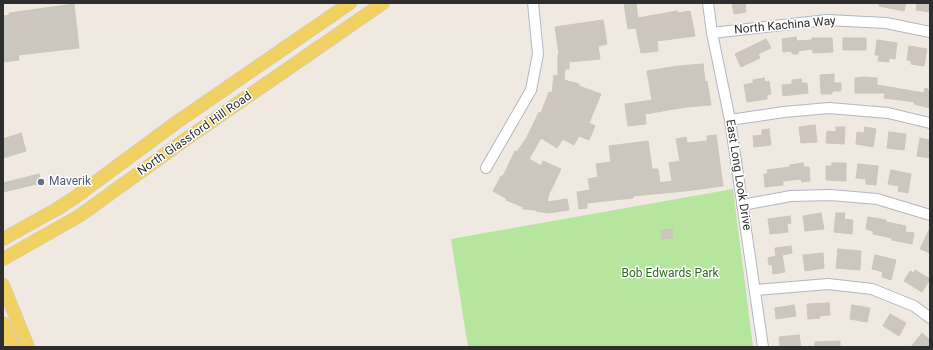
<!DOCTYPE html>
<style>
body{margin:0}
#map{position:relative;width:933px;height:350px;overflow:hidden;background:#efe9e1;font-family:Roboto,sans-serif}
canvas{display:block}
.frame{position:absolute;inset:0;border:4px solid #2e2e2e;pointer-events:none}
</style>
<div id="map">
<canvas width="933" height="350"></canvas>
<div class="frame"></div>
</div>
<script>
const context = document.querySelector('canvas').getContext('2d');
context.lineJoin = 'round';
function paint(path, color) { context.fillStyle = color; context.fill(path, 'evenodd'); }
const toPath = rows => new Path2D(rows.map(r => 'M' + r).join(''));
function trace(path, color, width, dash) { context.strokeStyle = color; context.lineWidth = width; context.lineCap = dash ? 'butt' : 'round'; context.setLineDash(dash || []); context.stroke(path); }
function label(font, color, halo, rows, align = 'center') {
  context.font = font + ' Roboto,sans-serif'; context.lineWidth = 3; context.setLineDash([]); context.textBaseline = 'middle'; context.strokeStyle = halo; context.fillStyle = color; for (const [text, x, y, turn = 0] of rows) {
    context.save(); context.translate(x, y); context.rotate((+turn || 0) * Math.PI / 180); context.textAlign = isNaN(turn) ? turn : align; if (halo) context.strokeText(text, 0, 0); context.fillText(text, 0, 0); context.restore();
  }
}
paint(toPath([
 [733,189,753,347,468,347,451,239]
]), '#b6e59e');
const building = toPath([
 [624,3,636,3,638,18,677,11,678,13,690,11,695,36,657,41,658,51,641,53,636,28,628,29,624,3],
 [732,3,745,3,746,12,734,14,732,3],
 [879,3,906,3,904,11,879,6,879,3],
 [917,3,930,3,930,12,916,10,917,3],
 [74,4,79,48,18,55,19,60,3,62,3,16,9,15,9,13,74,4],
 [603,20,607,44,598,46,600,59,569,62,569,69,565,69,564,80,579,84,579,86,601,94,589,123,595,126,589,140,579,136,574,145,563,139,557,148,541,138,529,159,541,166,543,161,561,169,549,194,547,202,567,199,569,210,548,213,536,211,536,210,523,209,523,207,506,200,507,199,493,191,501,176,503,176,515,151,517,152,527,137,539,112,541,113,549,92,552,93,554,75,558,76,558,54,559,54,555,27,603,20],
 [796,37,797,41,812,40,812,38,832,38,833,52,813,53,812,49,798,51,798,54,792,54,792,51,783,52,782,39,796,37],
 [843,38,866,38,866,50,843,50,843,38],
 [766,39,771,48,758,54,760,58,741,67,735,54,766,39],
 [877,40,897,43,895,59,889,58,889,62,878,61,879,55,875,55,877,40],
 [909,46,927,49,924,66,911,64,911,61,907,60,909,46],
 [703,64,705,82,707,81,711,105,686,107,645,114,646,124,628,126,625,104,652,100,647,71,678,66,703,64],
 [834,74,834,83,841,83,841,91,832,91,832,94,821,94,820,75,834,74],
 [864,77,877,78,877,85,924,93,925,88,930,90,930,108,914,104,915,102,884,98,885,93,855,93,855,78,864,77],
 [764,78,765,82,769,81,771,94,767,95,767,99,747,102,744,85,753,83,753,80,764,78],
 [801,79,802,83,807,83,808,93,783,96,782,85,792,84,792,80,801,79],
 [815,125,817,142,801,143,799,127,815,125],
 [836,127,845,127,844,144,826,143,827,131,836,132,836,127],
 [865,127,876,129,873,147,856,144,857,132,864,133,865,127],
 [769,129,771,145,754,147,753,136,762,135,762,130,769,129],
 [889,132,906,134,904,150,887,148,889,132],
 [21,133,26,151,3,158,3,139,21,133],
 [716,135,723,186,685,191,633,196,633,198,587,203,587,208,579,209,577,192,590,190,588,179,598,177,596,164,611,162,609,146,648,141,652,169,658,169,660,183,672,181,669,163,680,161,676,139,686,137,687,143,707,141,707,136,716,135],
 [920,138,929,140,930,158,917,156,920,138],
 [803,163,804,167,809,167,810,181,802,182,801,179,783,181,783,185,765,187,764,174,768,174,767,170,790,167,790,165,803,163],
 [832,163,846,163,846,181,826,180,826,166,832,166,832,163],
 [858,164,878,166,876,185,866,184,866,179,856,178,858,164],
 [891,170,911,174,908,193,898,191,899,186,888,184,891,170],
 [39,174,41,183,3,192,3,183,39,174],
 [821,213,824,229,805,231,803,216,821,213],
 [836,213,845,213,844,219,853,220,852,234,834,232,836,213],
 [790,216,791,223,787,224,788,232,770,234,768,219,790,216],
 [868,217,886,220,886,222,906,226,905,232,914,233,912,244,892,240,892,238,873,234,873,231,866,229,868,217],
 [930,228,930,253,920,249,930,228],
 [672,229,673,238,662,239,661,230,672,229],
 [791,246,792,253,782,255,785,272,773,274,772,264,769,265,768,258,776,256,775,248,791,246],
 [838,249,861,251,860,270,836,268,838,249],
 [823,253,824,268,805,271,803,255,823,253],
 [875,255,896,260,891,280,882,277,883,272,872,269,875,255],
 [915,270,930,279,922,292,904,281,910,271,914,273,915,270],
 [829,303,830,315,819,316,820,318,808,319,807,304,829,303],
 [794,305,796,316,776,319,775,308,794,305],
 [852,305,870,308,867,322,850,319,852,305],
 [890,314,906,323,899,336,883,326,890,314],
 [922,333,930,340,930,347,911,347,922,333],
 [799,335,801,347,780,347,779,337,799,335],
 [840,341,840,347,815,347,815,342,840,341]
]);
paint(building, '#cbc7bf');
trace(building, '#cbc5ba', 1);
const minor = toPath([
 [708,3,712,33,730,120,763,347],
 [712,33,827,20,886,23,930,32],
 [730,120,784,112,829,108,888,113,930,123],
 [486,168,531,90,538,54,533,3],
 [742,205,791,196,831,195,877,199,930,215],
 [756,290,828,284,872,289,914,306,930,318]
]);
const major = toPath([
 [3,239,57,209,74,198,177,122,350,3],
 [3,259,79,216,189,137,383,3],
 [3,285,28,347],
 [3,323,13,347]
]);
trace(minor, '#b4b7c1', 12);
trace(major, '#c9c9c9', 14);
trace(minor, '#fff', 10);
trace(major, '#f2d163', 13);
for (const [x, y, r, color] of [
 [41,182,4,"#5c6f8a"]
]) { const dot = new Path2D(); dot.arc(x, y, r, 0, 2 * Math.PI); context.fillStyle = color; context.fill(dot); trace(dot, '#fff', 1.5); }
label('12px', '#2e2e2e', '#fff', [
 ["North Kachina Way",785,26,-5],
 ["North Glassford Hill Road",195,134,-35],
 ["East Long Look Drive",738,175,81]
]);
label('12px', '#4e5e75', '#fff', [
 ["Maverik",49,182]
], 'left');
label('12px', '#2c6e1b', '#fff', [
 ["Bob Edwards Park",670,274]
]);
</script>
